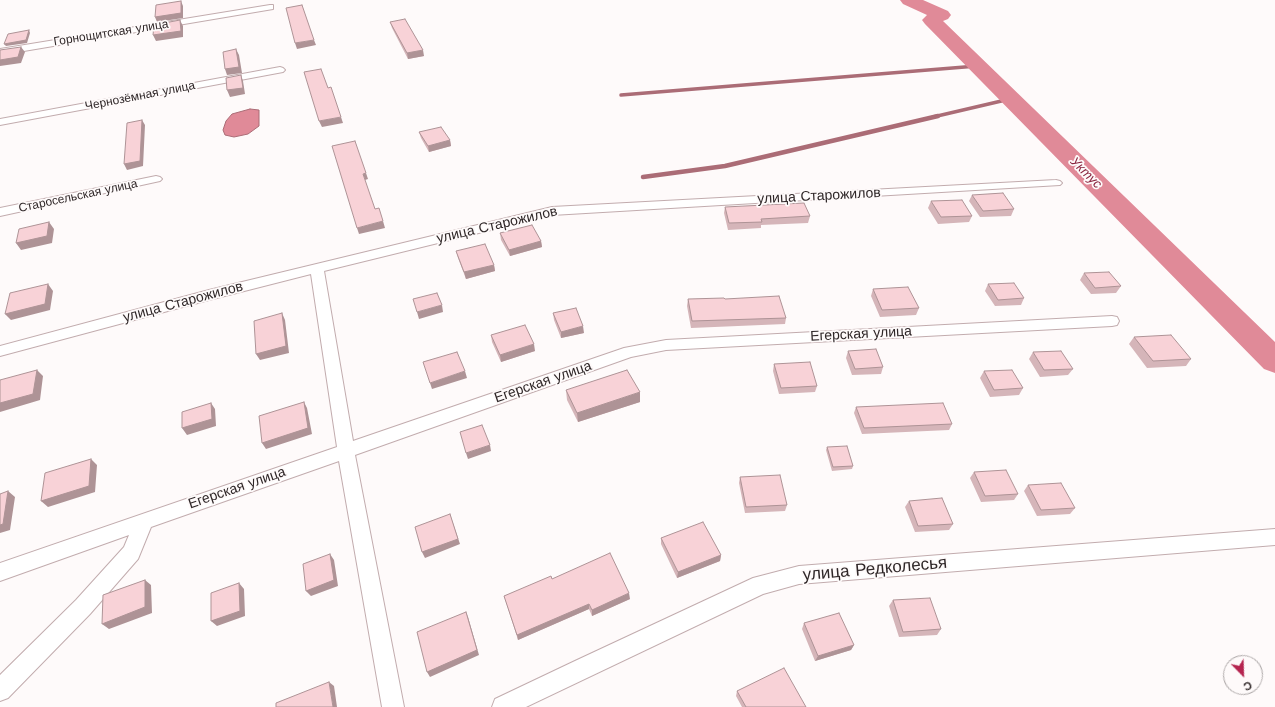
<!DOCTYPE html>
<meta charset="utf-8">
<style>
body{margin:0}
#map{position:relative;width:1275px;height:707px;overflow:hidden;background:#fefafa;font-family:"Work Sans",sans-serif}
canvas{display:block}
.north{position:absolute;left:1223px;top:655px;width:40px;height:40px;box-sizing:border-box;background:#fefafa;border:1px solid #aba6a6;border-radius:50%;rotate:157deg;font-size:11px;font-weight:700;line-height:16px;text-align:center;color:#2f2728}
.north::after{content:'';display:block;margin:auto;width:14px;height:18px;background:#b52550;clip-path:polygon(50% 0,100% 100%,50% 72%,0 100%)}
</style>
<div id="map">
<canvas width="1275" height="707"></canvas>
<div class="north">С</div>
</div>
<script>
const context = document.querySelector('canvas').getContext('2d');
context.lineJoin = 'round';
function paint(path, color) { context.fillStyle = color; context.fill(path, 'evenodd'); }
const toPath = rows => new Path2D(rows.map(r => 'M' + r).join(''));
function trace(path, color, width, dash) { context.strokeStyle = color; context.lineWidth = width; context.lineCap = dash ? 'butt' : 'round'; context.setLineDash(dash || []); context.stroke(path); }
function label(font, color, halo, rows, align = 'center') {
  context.font = font + ' "Work Sans",sans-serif'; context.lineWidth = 3.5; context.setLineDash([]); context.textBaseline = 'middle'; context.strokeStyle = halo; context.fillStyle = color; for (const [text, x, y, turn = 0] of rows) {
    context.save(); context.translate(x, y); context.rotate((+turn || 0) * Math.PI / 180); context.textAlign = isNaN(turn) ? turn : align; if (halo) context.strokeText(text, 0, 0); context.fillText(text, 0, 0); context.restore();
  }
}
const water = toPath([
 [250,109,259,110,259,126,248,134,234,137,225,135,223,130,226,121,232,114,250,109]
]);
paint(water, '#e08a98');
trace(water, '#ab6c76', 1);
trace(toPath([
 [621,95,977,66],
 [933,117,1010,99]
]), '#ab6c76', 3.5);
trace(toPath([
 [643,177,725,166,938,116]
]), '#ab6c76', 4.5);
paint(toPath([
 [900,0,923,0,948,11,951,15,948,19,943,21,1275,342,1275,373,1264,369,925,24,922,20,927,15,903,4,900,0]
]), '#e08a98');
const street = toPath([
 [270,5,273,5,273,9,0,55,0,49,270,5],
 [280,67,283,68,285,70,283,72,0,125,0,119,280,67],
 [156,176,160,177,162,179,160,181,0,216,0,208,156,176],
 [1056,180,1060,181,1062,183,1060,185,552,215,324,271,353,441,624,348,666,340,1112,316,1117,317,1119,321,1117,325,1112,326,666,350,631,357,355,455,404,707,382,707,339,461,151,527,138,559,90,614,8,698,0,701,0,675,76,600,124,547,129,535,0,581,0,563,337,447,311,274,209,300,0,356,0,346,209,290,552,207,1056,180],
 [1275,529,1275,545,799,584,763,594,526,707,492,707,495,699,575,661,753,578,799,566,1275,529]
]);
trace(street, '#c2acae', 2);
paint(street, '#fff');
paint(toPath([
 [390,22,424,56,408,59,392,28],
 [419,132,450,140,451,146,429,152,421,138],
 [972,195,1014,209,1011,216,980,217,969,201],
 [931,201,972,216,969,222,938,224,928,208],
 [725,207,810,216,808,223,761,225,761,228,728,230,724,213],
 [500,233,541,241,542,247,510,256,501,240],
 [456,251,494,265,495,271,466,279,458,258],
 [1084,273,1121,286,1116,293,1091,294,1080,280],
 [988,284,1024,298,1021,305,995,306,985,291],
 [873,289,919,308,916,315,880,317,871,296],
 [688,299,725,299,786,318,785,324,691,328,687,306],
 [553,313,584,333,561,338,554,320],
 [491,335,535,351,501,362,492,342],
 [1134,337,1191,359,1186,366,1147,368,1129,344],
 [848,351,883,367,881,374,852,375,846,358],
 [1033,352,1073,369,1068,375,1040,377,1029,359],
 [774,364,817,386,815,392,779,394,773,371],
 [984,371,1023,388,1019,395,990,397,980,378],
 [566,390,640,402,578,422,567,400],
 [856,407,952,424,949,430,862,434,854,413],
 [827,447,853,466,852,469,832,471,826,450],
 [974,472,1018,494,1014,500,981,502,970,478],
 [740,477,787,505,785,511,745,513,739,483],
 [1028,485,1075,508,1070,514,1037,516,1024,491],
 [909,501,953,524,949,530,915,532,905,507],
 [661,538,721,555,720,561,677,578,661,544],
 [552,579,630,599,592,616,589,609,518,640,504,596],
 [893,600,941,629,937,635,899,637,889,606],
 [804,623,854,645,851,650,815,661,802,629],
 [737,691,806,707,742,707,736,696]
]), '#d5b5b9');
paint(toPath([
 [181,1,183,6,183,18,157,22,155,17],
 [180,20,183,26,183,37,156,41,153,35],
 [29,30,30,33,27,43,6,46,4,44],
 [314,40,316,45,297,49,295,43],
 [21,47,25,52,21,63,0,66,0,60],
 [236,49,239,55,242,73,227,75,225,69],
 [423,50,424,56,408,59,407,53],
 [241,75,243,81,245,94,230,97,227,90],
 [341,117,343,123,322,127,319,121],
 [142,120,145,125,143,166,127,170,124,164],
 [450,140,451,146,429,152,428,146],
 [366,173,368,179,365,180,363,174],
 [383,221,385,228,359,234,357,228],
 [49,222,54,229,52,243,21,250,16,243],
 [541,241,542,247,510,256,509,250],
 [494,265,495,271,466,279,464,272],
 [48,284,53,291,50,310,11,320,5,314],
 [442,305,443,312,419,319,417,312],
 [282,313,285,320,289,353,260,360,256,354],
 [583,326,584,333,561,338,561,332],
 [534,344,535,351,501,362,500,355],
 [37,370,43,376,40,400,0,412,0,403],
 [465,371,467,378,432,389,430,383],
 [640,392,640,402,578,422,577,413],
 [304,402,307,408,312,434,266,449,262,443],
 [211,403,215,409,216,426,187,435,182,428],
 [490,445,491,451,468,459,466,453],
 [91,459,97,465,95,492,48,507,41,501],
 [8,491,15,497,10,530,0,533,0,525],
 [450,514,460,544,425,558,422,552],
 [330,554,334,560,338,586,311,596,306,591],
 [721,555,720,561,677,578,678,572],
 [145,580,151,585,152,613,109,629,102,624],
 [239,583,244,589,245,616,217,626,211,621],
 [629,593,630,599,592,616,592,610],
 [589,604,589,609,518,640,517,635],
 [466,612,468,617,479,655,430,677,427,672],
 [854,645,851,650,815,661,818,656],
 [329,682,334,686,337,707,333,707]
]), '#ae9396');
const building = toPath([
 [181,1,181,13,155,17,156,5,181,1],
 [302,5,314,40,295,43,286,8,302,5],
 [405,19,423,50,407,53,390,22,405,19],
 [180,20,181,31,153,35,154,25,180,20],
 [29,30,26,40,4,44,8,34,29,30],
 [21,47,18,57,0,60,0,50,21,47],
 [236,49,239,67,225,69,223,52,236,49],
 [321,69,328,88,331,87,341,117,319,121,304,72,321,69],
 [241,75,243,88,227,90,226,78,241,75],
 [142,120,140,161,124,164,127,123,142,120],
 [441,127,450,140,428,146,419,132,441,127],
 [355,141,366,173,363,174,375,209,379,208,383,221,357,228,332,146,355,141],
 [1003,193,1014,209,983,211,972,195,1003,193],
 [962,200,972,216,941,217,931,201,962,200],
 [804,203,810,216,761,219,762,222,729,223,725,207,804,203],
 [49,222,47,236,16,243,19,229,49,222],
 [532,225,541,241,509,250,500,233,532,225],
 [485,244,494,265,464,272,456,251,485,244],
 [1109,272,1121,286,1095,288,1084,273,1109,272],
 [1014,283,1024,298,998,300,988,284,1014,283],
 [48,284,45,304,5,314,10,293,48,284],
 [908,287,919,308,882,310,873,289,908,287],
 [437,293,442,305,417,312,413,299,437,293],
 [779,296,786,318,692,321,688,299,724,298,725,299,779,296],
 [576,308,583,326,561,332,553,313,576,308],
 [282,313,286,346,256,354,254,321,282,313],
 [525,325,534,344,500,355,491,335,525,325],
 [1171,335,1191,359,1153,361,1134,337,1171,335],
 [876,349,883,367,855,369,848,351,876,349],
 [1061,351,1073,369,1044,370,1033,352,1061,351],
 [457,352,465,371,430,383,423,362,457,352],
 [810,362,817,386,781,388,774,364,810,362],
 [37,370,33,394,0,403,0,380,37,370],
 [627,370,640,392,577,413,566,390,627,370],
 [1012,370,1023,388,994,390,984,371,1012,370],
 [304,402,308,428,262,443,259,416,304,402],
 [211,403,212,419,182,428,182,412,211,403],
 [943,403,952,424,864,428,856,407,943,403],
 [482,425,490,445,466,453,460,432,482,425],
 [847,446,853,466,833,467,827,447,847,446],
 [91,459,89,486,41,501,45,473,91,459],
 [1006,470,1018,494,985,496,974,472,1006,470],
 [780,475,787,505,746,507,740,477,780,475],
 [1061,483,1075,508,1041,510,1028,485,1061,483],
 [8,491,3,524,0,525,0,494,8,491],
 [942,498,953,524,918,526,909,501,942,498],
 [450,514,458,539,422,552,415,527,450,514],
 [703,522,721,555,678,572,661,538,703,522],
 [610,553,629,593,592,610,589,604,517,635,504,596,551,576,552,579,610,553],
 [330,554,334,580,306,591,303,564,330,554],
 [145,580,145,607,102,624,103,595,145,580],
 [239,583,240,611,211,621,211,593,239,583],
 [930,598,941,629,903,632,893,600,930,598],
 [466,612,477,650,427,672,417,632,466,612],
 [839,613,854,645,818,656,804,623,839,613],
 [784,668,806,707,746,707,737,691,784,668],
 [329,682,333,707,276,707,276,703,329,682]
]);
paint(building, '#f8d2d7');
trace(building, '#ae9396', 1);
label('12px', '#2f2728', '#fefafa', [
 ["Горнощитская улица",111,33,-9],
 ["Чернозёмная улица",140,96,-11],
 ["Старосельская улица",78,196,-12]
]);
label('italic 13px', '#8a253f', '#fefafa', [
 ["Уктус",1086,173,45]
]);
label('14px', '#2f2728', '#fefafa', [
 ["улица Старожилов",819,196,-3],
 ["улица Старожилов",497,225,-13],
 ["улица Старожилов",183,302,-15],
 ["Егерская улица",861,334,-3],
 ["Егерская улица",543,382,-19],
 ["Егерская улица",237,488,-19]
]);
label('17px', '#2f2728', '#fefafa', [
 ["улица Редколесья",875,569,-5]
]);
</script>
